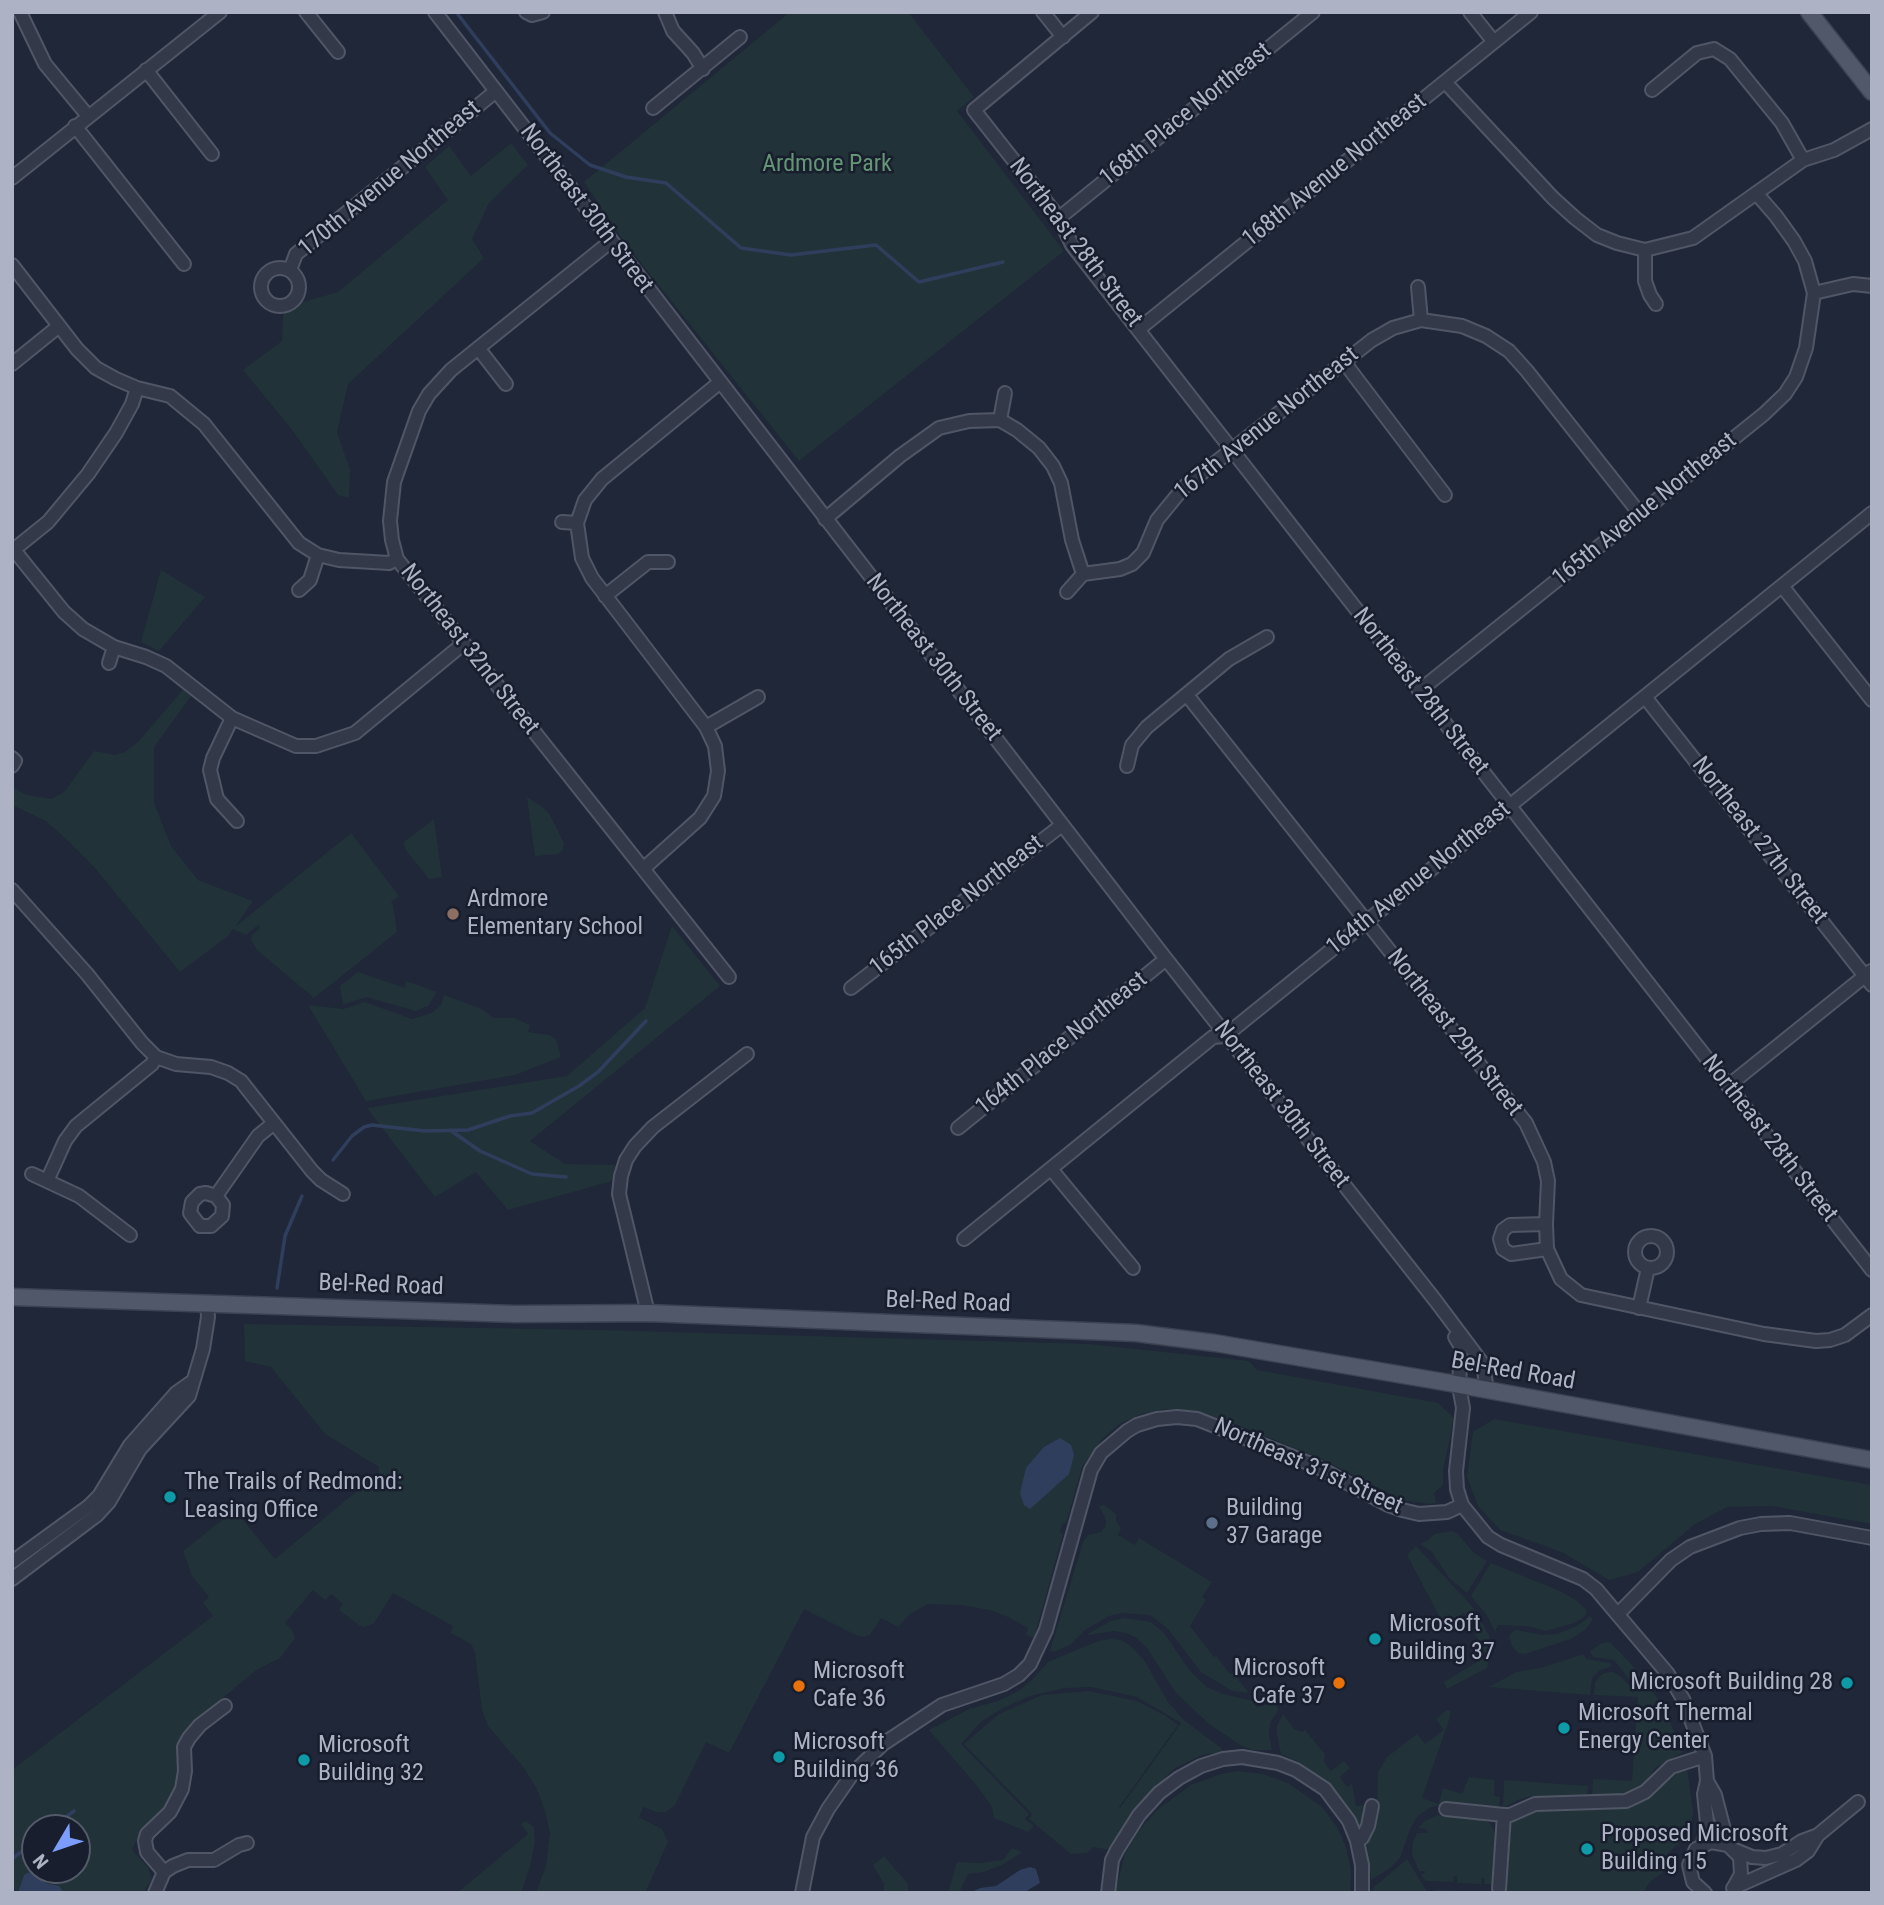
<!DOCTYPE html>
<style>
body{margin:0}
#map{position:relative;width:1884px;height:1905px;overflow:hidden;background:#1f2738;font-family:"Roboto Condensed",sans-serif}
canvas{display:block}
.frame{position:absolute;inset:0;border:14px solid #adb3c5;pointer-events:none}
.north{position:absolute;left:21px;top:1814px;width:70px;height:70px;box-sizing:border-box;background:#181e2d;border:2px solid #545a6a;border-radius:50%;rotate:231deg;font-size:19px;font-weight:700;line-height:28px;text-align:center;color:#adb3c5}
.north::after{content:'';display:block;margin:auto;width:24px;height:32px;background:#7c9dfb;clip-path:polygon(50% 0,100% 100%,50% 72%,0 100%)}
</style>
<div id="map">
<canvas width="1884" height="1905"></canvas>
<div class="frame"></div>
<div class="north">N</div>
</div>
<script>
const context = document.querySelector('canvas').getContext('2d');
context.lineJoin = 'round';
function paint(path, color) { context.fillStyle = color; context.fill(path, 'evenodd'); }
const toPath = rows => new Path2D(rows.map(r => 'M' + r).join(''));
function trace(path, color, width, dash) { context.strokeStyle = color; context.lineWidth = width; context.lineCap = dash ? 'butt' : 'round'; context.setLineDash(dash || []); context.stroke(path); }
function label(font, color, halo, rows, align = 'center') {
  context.font = font + ' "Roboto Condensed",sans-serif'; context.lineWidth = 5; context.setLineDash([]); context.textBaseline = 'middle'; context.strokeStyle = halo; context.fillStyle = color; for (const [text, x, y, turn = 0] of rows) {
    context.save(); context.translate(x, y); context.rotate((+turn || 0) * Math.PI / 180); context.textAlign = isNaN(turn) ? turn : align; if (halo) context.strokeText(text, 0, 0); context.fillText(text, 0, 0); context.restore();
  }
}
paint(toPath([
 [790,12,908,12,974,97,957,111,1064,251,799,461,626,244,584,182],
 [511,143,528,165,489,203,472,239,484,258,348,384,337,432,350,470,349,498,338,495,293,431,243,370,282,341,283,315,303,302,338,292,448,200,425,167,449,146,471,176],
 [161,570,205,597,159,651,141,642],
 [187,685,194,692,154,747,154,803,171,846,198,880,253,901,235,927,351,833,399,896,391,902,393,905,397,932,314,998,257,950,251,940,252,935,260,928,258,925,246,935,233,929,228,936,180,972,95,868,65,838,46,821,12,805,12,787,27,795,52,799,65,791,94,751,115,755,125,752,139,741],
 [527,797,545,809,550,815,564,843,563,850,558,854,535,856],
 [434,819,442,877,429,879,405,849,404,842],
 [672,926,720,986,530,1141,565,1164,615,1165,612,1181,508,1210,476,1172,435,1197,367,1108,567,1076,645,1008],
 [358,972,405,988,406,981,437,992,428,1006,416,1011,366,997,343,1005,340,986],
 [444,995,482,1009,493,1018,514,1018,530,1025,528,1032,549,1035,556,1039,561,1057,515,1075,366,1101,308,1005,343,1009,365,1002,412,1019,432,1013,441,1005],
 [244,1324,599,1330,1088,1344,1249,1361,1257,1370,1438,1403,1454,1418,1443,1470,1443,1485,1434,1493,1436,1503,1429,1504,1402,1500,1322,1459,1228,1421,1194,1411,1164,1409,1141,1414,1119,1424,1102,1439,1082,1467,1066,1523,1062,1524,1060,1532,1063,1534,1034,1638,1026,1635,1028,1628,1008,1617,990,1610,961,1605,928,1604,910,1614,898,1627,881,1618,870,1635,864,1637,858,1636,804,1609,729,1753,706,1742,675,1805,666,1812,656,1812,643,1807,639,1817,662,1829,668,1842,645,1893,536,1893,546,1866,550,1833,545,1811,537,1789,524,1768,488,1726,482,1710,475,1652,471,1644,451,1633,453,1626,393,1593,374,1623,365,1627,360,1626,339,1610,343,1604,331,1594,325,1600,313,1590,285,1623,292,1630,295,1638,280,1658,255,1671,195,1721,184,1734,179,1748,176,1785,171,1797,162,1810,141,1830,132,1850,148,1867,152,1879,143,1893,12,1893,12,1770,213,1616,203,1603,209,1597,192,1576,183,1551,235,1510,275,1559,379,1473,379,1467,325,1434,271,1367,245,1361],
 [35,1828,77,1828,77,1870,35,1870],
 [1494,1419,1872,1485,1872,1524,1772,1506,1727,1507,1695,1524,1638,1572,1609,1580,1562,1552,1500,1530,1478,1506,1467,1477,1473,1432],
 [1104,1505,1116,1514,1116,1521,1121,1528,1118,1535,1135,1545,1139,1538,1212,1582,1202,1597,1206,1600,1190,1626,1214,1657,1216,1656,1230,1674,1233,1673,1249,1693,1232,1691,1201,1672,1168,1629,1150,1615,1122,1613,1109,1616,1085,1630,1070,1645,1056,1651,1050,1651,1083,1542,1088,1535,1101,1532,1106,1526,1106,1519,1099,1506],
 [1452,1531,1457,1533,1473,1552,1487,1561,1467,1593,1449,1578,1432,1552,1420,1544,1427,1541,1434,1534],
 [1416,1546,1472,1606,1489,1635,1491,1651,1487,1668,1447,1689,1444,1682,1487,1656,1464,1613,1444,1625,1407,1555],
 [1491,1563,1560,1591,1577,1601,1585,1608,1587,1613,1583,1618,1574,1623,1546,1631,1527,1626,1498,1625,1495,1632,1488,1617,1471,1596],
 [1590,1616,1593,1619,1586,1629,1571,1639,1525,1654,1518,1653,1512,1646,1509,1638,1511,1633,1515,1630,1543,1635,1557,1634,1577,1626],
 [1124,1618,1151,1622,1165,1634,1190,1671,1207,1687,1223,1694,1253,1701,1257,1707,1274,1703,1279,1709,1270,1723,1269,1736,1272,1750,1253,1750,1240,1745,1209,1724,1176,1693,1147,1648,1137,1638,1126,1633,1114,1631,1088,1635,1089,1633,1111,1621],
 [1110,1639,1121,1640,1130,1645,1144,1660,1168,1702,1184,1720,1221,1748,1223,1752,1202,1755,1175,1768,1135,1807,1111,1850,1093,1847,1087,1853,1071,1854,1029,1819,1032,1814,964,1744,999,1714,1042,1695,1089,1691,1137,1701,1166,1716,1178,1725,1119,1807,1120,1808,1181,1723,1137,1697,1091,1687,1064,1688,1030,1696,1003,1708,982,1721,961,1744,1029,1814,1025,1819,1034,1826,1028,1832,994,1818,992,1807,977,1786,929,1730,969,1709,998,1701,1020,1690,1033,1679,1048,1662,1098,1641],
 [1610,1642,1632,1665,1648,1684,1640,1685,1628,1678,1614,1660,1593,1657,1590,1651,1602,1643],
 [1584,1654,1586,1659,1609,1663,1613,1666,1600,1670,1592,1678,1590,1695,1489,1687,1516,1672,1540,1668],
 [1612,1672,1619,1675,1630,1686,1640,1690,1651,1689,1665,1710,1683,1752,1655,1768,1645,1783,1634,1792,1620,1798,1592,1798,1593,1779,1632,1781,1638,1697,1594,1695,1595,1683,1599,1677,1604,1673],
 [1447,1710,1450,1711,1450,1717,1422,1798,1439,1804,1443,1788,1462,1794,1469,1777,1495,1780,1494,1796,1500,1797,1499,1809,1443,1805,1431,1807,1418,1816,1411,1827,1400,1858,1390,1868,1371,1880,1367,1845,1377,1818,1378,1772,1387,1757,1417,1734,1425,1744,1444,1730,1436,1719],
 [1283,1714,1294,1729,1302,1732,1305,1730,1325,1754,1324,1762,1331,1771,1344,1761,1350,1768,1340,1777,1347,1787,1352,1784,1356,1806,1367,1805,1362,1826,1359,1825,1341,1797,1321,1778,1299,1762,1281,1754,1277,1735,1277,1726],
 [1687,1768,1693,1812,1691,1826,1680,1842,1660,1861,1666,1870,1650,1882,1643,1893,1436,1893,1435,1890,1505,1892,1509,1822,1533,1810,1630,1808,1643,1800,1674,1771],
 [1237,1771,1263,1774,1288,1783,1322,1807,1337,1827,1346,1847,1351,1870,1350,1893,1115,1893,1125,1854,1139,1831,1157,1810,1191,1785,1221,1774],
 [1504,1780,1588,1786,1587,1797,1531,1796,1520,1799,1503,1808],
 [1439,1815,1477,1818,1490,1823,1495,1833,1496,1885,1484,1884,1485,1879,1482,1878,1481,1884,1457,1883,1458,1877,1454,1876,1453,1882,1426,1881,1423,1878,1421,1874,1424,1874,1425,1871,1419,1871,1412,1854,1413,1842,1417,1833,1427,1833,1427,1829,1418,1828,1426,1820],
 [526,1821,534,1827,535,1842,530,1866,521,1893,457,1893,528,1834,521,1824],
 [1012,1848,1022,1852,1002,1865,984,1872,968,1874,959,1893,948,1893,957,1862,980,1863,1003,1860],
 [884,1856,908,1884,908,1893,884,1893,884,1884,873,1865],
 [1407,1859,1428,1893,1371,1893,1374,1887]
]), '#213339');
paint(toPath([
 [1060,1438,1071,1445,1074,1455,1069,1474,1030,1509,1024,1505,1020,1493,1026,1468,1044,1447],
 [1030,1867,1036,1869,1040,1883,1023,1893,970,1893,980,1888,996,1886,1020,1870],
 [34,1870,45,1883,59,1886,64,1893,18,1893,24,1875]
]), '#303e5e');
trace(toPath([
 [456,12,550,133,590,165,626,177,666,183,741,248,791,255,876,245,919,282,1003,262],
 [450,1130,480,1151,532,1174,566,1177],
 [333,1160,352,1136,364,1127,372,1125,425,1131,468,1130,510,1116,532,1113,579,1086,598,1072,646,1021],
 [277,1288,285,1236,302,1196],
 [52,1828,74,1811],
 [12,1859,35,1841]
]), '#303e5e', 3.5);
const minor = toPath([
 [20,12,45,64,88,116],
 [306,12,338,52],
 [435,12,1166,959,1435,1300,1483,1364,1487,1390],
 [526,12,532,15,543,12],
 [665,12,673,31,693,53,703,69],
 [1043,12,1063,37],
 [1092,12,974,110,1059,218,1072,245,1872,1270],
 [1470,12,1494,42],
 [1714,49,1730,59,1782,123,1803,160],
 [146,70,212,154],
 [1445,82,1553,198,1575,218,1597,235,1617,243,1645,250,1645,281,1650,295,1656,304],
 [1652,90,1697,53,1714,49],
 [653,108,740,37],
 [75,126,184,264],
 [12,178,220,12],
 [1059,218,1313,12],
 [1645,250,1693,238,1803,160,1834,150,1872,129],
 [12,265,77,349,96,368,116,379,137,388,170,396,204,424,299,543,318,555,339,560,389,563,397,559,729,977],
 '261 287a19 19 0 1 1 38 0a19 19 0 1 1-38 0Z',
 [290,270,296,254,496,91],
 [1418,287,1421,320],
 [1814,293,1853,284,1872,286],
 [1139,329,1531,12],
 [478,348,506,384],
 [1344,362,1445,495],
 [12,364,59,326],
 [1005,393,1000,420,1017,430,1039,448,1053,466,1061,483,1072,540,1083,574],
 [825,519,900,456,939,428,969,421,1000,420],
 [562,522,577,523],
 [14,550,64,612,83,629,114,647,146,657,166,666,232,718,296,746,316,746,355,733,463,644],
 [12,551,48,522,88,474,116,433,132,404,137,388],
 [397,559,392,540,390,521,394,482,419,411,429,394,451,370,610,242],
 [1782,586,1872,700],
 [299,590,310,580,318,555],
 [1067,592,1083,574,1120,569,1132,564,1143,553,1157,520,1184,487,1372,340,1393,328,1421,320,1462,326,1486,336,1509,351,1527,371,1640,514],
 [605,596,648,562,668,562],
 [109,663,114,647],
 [1419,691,1764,414,1785,394,1796,377,1806,348,1814,293,1805,261,1794,241,1776,216,1756,193],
 [1187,695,1526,1123,1544,1162,1548,1181,1546,1224,1547,1249,1561,1279,1581,1295,1764,1334,1816,1341,1830,1340,1845,1335,1872,1315],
 [1645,697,1872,985],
 [232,718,213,758,210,770,217,799,237,821],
 [706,727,758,697],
 [12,758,15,761,12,766],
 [1127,766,1132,745,1147,727,1229,659,1267,637],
 [643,869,700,818,714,796,718,771,715,746,706,727,592,578,582,558,577,523,585,500,602,479,719,383],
 [12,890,87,974,142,1043,156,1057,176,1064,211,1067,228,1073,241,1081,312,1171,321,1180,343,1194],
 [851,988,1062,825],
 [1728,1086,1871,971],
 [958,1128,1166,959],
 [1051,1169,1133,1268],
 [32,1174,79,1196,130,1235],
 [47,1181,65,1141,76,1126,152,1064,156,1057],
 [216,1196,223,1205,222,1216,211,1226,200,1226,190,1213,192,1202,200,1194,206,1193,216,1196,258,1136,274,1123],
 [1546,1224,1510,1225,1503,1230,1500,1239,1503,1249,1511,1254,1547,1249],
 '1635 1252a16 16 0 1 1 32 0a16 16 0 1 1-32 0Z',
 [964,1239,1213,1037,1225,1036,1236,1027,1872,513],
 [1639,1308,1648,1268],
 [648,1313,619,1194,621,1176,626,1160,635,1146,653,1127,747,1054],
 [1455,1337,1461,1347,1459,1386,1463,1408,1456,1471,1457,1489,1462,1505,1488,1537,1501,1545,1583,1579,1596,1589,1668,1674,1683,1699,1705,1756,1707,1781,1704,1794,1707,1823,1703,1844],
 [12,1562,89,1506,99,1496,130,1445,176,1393,193,1381],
 [12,1579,97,1515,109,1502,140,1449,189,1396,203,1349,208,1317,207,1303],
 [1618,1614,1671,1560,1690,1547,1740,1528,1761,1524,1790,1523,1872,1538],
 [1707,1781,1715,1795,1728,1845],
 [1446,1809,1504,1815],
 [1357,1841,1362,1838,1368,1826,1372,1806],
 [1735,1850,1752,1857,1766,1858,1782,1854,1802,1841,1818,1835],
 [164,1872,147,1852,145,1841,147,1834,170,1812,182,1789,185,1771,184,1747,189,1738,200,1725,225,1706],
 [1733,1888,1796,1860,1808,1851,1818,1835,1858,1802],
 [1499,1889,1504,1815,1510,1815,1535,1804,1626,1801,1645,1792,1671,1767,1705,1756],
 [155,1893,164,1872,173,1866,188,1860,214,1860,239,1845,247,1843],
 [802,1893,813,1837,828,1809,853,1773,883,1744,942,1705,1004,1684,1019,1675,1030,1664,1046,1630,1091,1470,1101,1453,1127,1431,1137,1425,1157,1419,1177,1417,1197,1419,1316,1466,1388,1505,1402,1510,1419,1514,1447,1512,1462,1505],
 [1108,1893,1112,1860,1117,1850,1139,1815,1159,1793,1179,1778,1201,1766,1223,1759,1242,1757,1278,1763,1296,1770,1325,1789,1349,1821,1357,1841,1362,1865,1362,1893],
 [1705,1893,1693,1882,1689,1865,1696,1849,1711,1842,1728,1845,1740,1857,1741,1874,1734,1887]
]);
const major = toPath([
 [1809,12,1872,92],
 [12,1297,515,1314,648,1313,1136,1333,1215,1343,1444,1382,1872,1460]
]);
trace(minor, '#505666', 16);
trace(major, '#3c4252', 19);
trace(minor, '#333948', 12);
trace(major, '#505869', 16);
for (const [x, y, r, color] of [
 [453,914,7,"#8d6e63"],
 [170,1497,7,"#0f9aa8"],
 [1212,1523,7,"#5c6f8a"],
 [1375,1639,7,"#0f9aa8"],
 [1339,1683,7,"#e8710a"],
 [1847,1683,7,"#0f9aa8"],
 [799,1686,7,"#e8710a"],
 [1564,1728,7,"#0f9aa8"],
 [779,1757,7,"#0f9aa8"],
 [304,1760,7,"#0f9aa8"],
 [1587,1849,7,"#0f9aa8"]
]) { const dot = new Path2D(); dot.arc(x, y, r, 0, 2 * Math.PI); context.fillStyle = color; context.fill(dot); trace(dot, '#181e2d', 2.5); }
label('24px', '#adb3c5', '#181e2d', [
 ["168th Place Northeast",1186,115,-39],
 ["168th Avenue Northeast",1335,171,-39],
 ["170th Avenue Northeast",390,179,-40],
 ["Northeast 30th Street",586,209,53],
 ["Northeast 28th Street",1075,243,53],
 ["167th Avenue Northeast",1267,424,-39],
 ["165th Avenue Northeast",1645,510,-39],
 ["Northeast 32nd Street",469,650,52],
 ["Northeast 30th Street",933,658,52],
 ["Northeast 28th Street",1420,692,52],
 ["Northeast 27th Street",1759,841,52],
 ["164th Avenue Northeast",1419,879,-39],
 ["165th Place Northeast",957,906,-38],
 ["Northeast 29th Street",1454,1033,52],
 ["164th Place Northeast",1062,1044,-39],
 ["Northeast 30th Street",1281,1105,52],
 ["Northeast 28th Street",1769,1139,52],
 ["Bel-Red Road",381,1286,2],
 ["Bel-Red Road",948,1303,2],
 ["Bel-Red Road",1513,1372,10],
 ["Northeast 31st Street",1308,1467,24]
]);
label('24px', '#649676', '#181e2d', [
 ["Ardmore Park",827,165]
]);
label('24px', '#adb3c5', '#181e2d', [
 ["Ardmore",467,900],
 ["Elementary School",467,928],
 ["The Trails of Redmond:",184,1483],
 ["Leasing Office",184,1511],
 ["Building",1226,1509],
 ["37 Garage",1226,1537],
 ["Microsoft",1389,1625],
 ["Building 37",1389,1653],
 ["Microsoft",1325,1669,"right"],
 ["Cafe 37",1325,1697,"right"],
 ["Microsoft",813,1672],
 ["Cafe 36",813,1700],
 ["Microsoft Building 28",1833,1683,"right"],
 ["Microsoft Thermal",1578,1714],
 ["Energy Center",1578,1742],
 ["Microsoft",793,1743],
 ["Building 36",793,1771],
 ["Microsoft",318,1746],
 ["Building 32",318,1774],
 ["Proposed Microsoft",1601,1835],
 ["Building 15",1601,1863]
], 'left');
</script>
